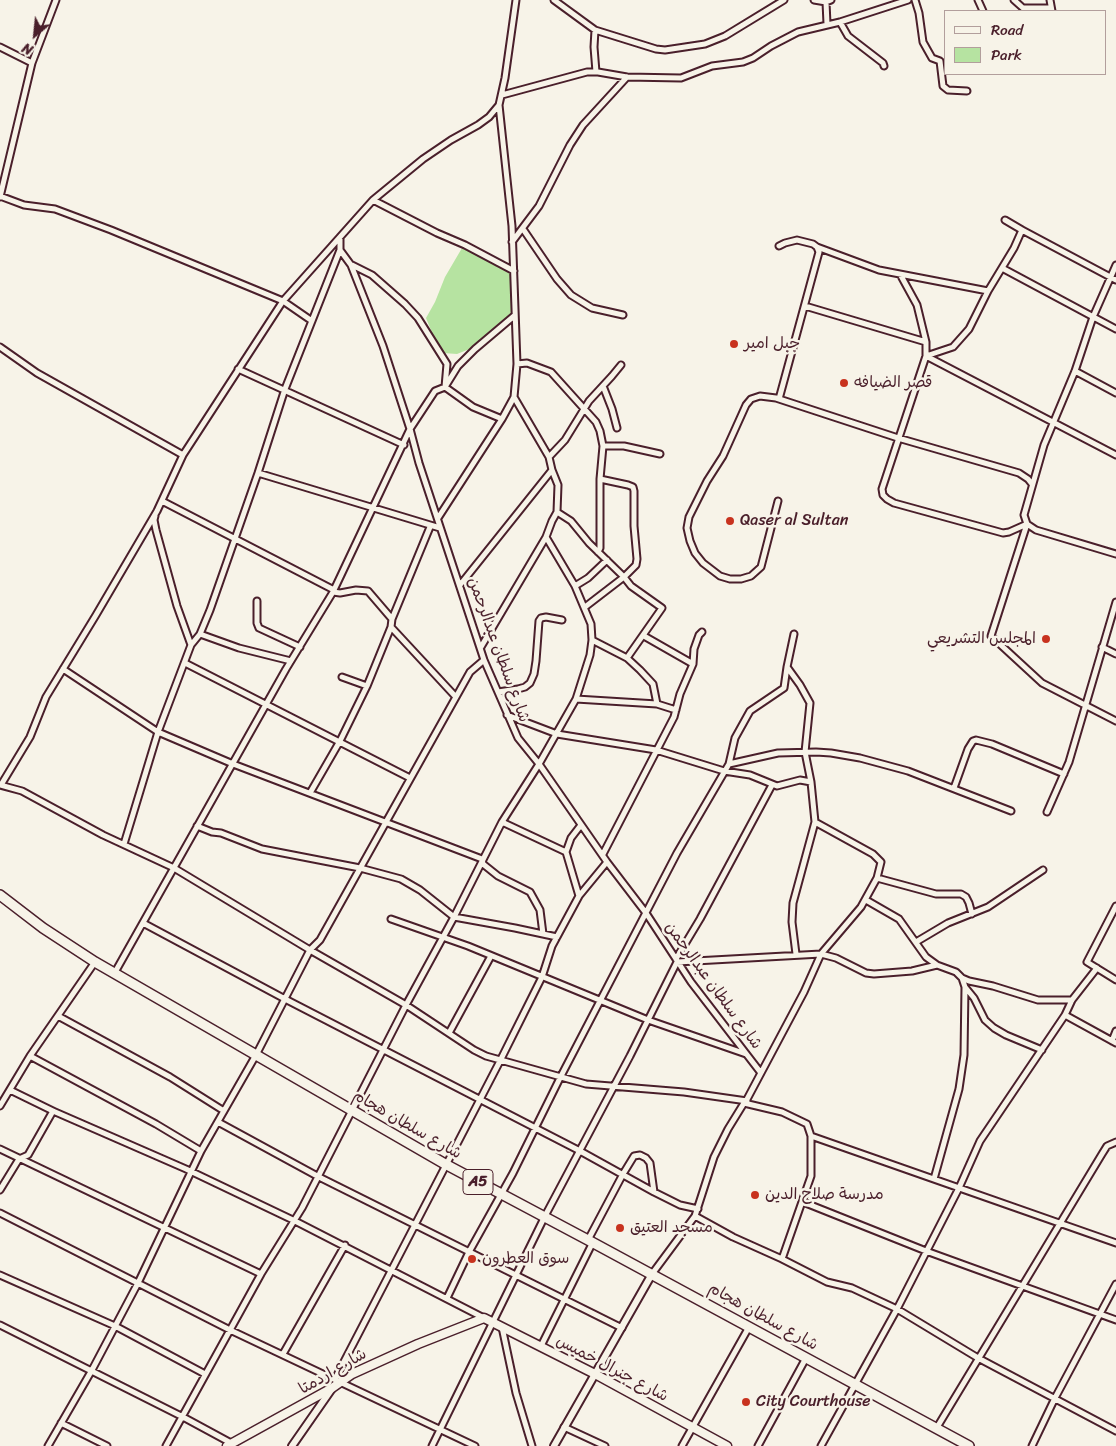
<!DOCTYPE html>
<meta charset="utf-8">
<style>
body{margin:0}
#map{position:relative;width:1116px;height:1446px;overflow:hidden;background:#f7f3e8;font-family:Sriracha,sans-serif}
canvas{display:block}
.legend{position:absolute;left:944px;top:10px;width:162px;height:65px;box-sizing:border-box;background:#f7f3e8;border:1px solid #b29e9c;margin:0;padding:6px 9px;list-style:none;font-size:15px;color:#4a1f2b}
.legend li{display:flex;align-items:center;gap:10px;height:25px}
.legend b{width:25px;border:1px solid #b29e9c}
.north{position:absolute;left:10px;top:10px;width:50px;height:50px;-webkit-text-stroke:4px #f7f3e8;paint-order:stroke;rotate:208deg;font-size:14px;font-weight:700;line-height:20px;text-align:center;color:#4a1f2b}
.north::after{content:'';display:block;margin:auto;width:18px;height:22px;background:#4a1f2b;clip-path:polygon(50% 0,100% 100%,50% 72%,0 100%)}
</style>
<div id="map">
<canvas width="1116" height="1446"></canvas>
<ul class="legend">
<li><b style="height:6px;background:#f7f3e8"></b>Road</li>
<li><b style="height:14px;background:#b6e3a1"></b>Park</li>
</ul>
<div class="north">N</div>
</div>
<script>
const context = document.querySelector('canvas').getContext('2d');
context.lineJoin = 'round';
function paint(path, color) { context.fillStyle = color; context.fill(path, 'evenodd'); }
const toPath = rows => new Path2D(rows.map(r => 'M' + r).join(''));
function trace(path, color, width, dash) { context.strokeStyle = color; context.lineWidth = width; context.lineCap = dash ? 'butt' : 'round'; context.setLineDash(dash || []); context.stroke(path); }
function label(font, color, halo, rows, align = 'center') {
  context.font = font + ' Sriracha,"Playpen Sans Arabic",sans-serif'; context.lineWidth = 5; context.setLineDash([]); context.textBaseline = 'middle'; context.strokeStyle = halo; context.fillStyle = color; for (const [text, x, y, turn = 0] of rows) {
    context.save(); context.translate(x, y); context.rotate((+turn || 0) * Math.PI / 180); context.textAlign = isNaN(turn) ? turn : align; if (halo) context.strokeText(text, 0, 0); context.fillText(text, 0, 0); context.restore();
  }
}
paint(toPath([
 [462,248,511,272,511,317,472,348,457,354,443,353,433,335,426,318,435,302,445,277]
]), '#b6e3a1');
const minor = toPath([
 [554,0,595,30,656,49,665,50,705,44,725,36,784,0],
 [814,0,826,2,831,0],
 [915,0,919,13,923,42,932,58,940,61,943,86,948,90,967,91],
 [978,0,983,11],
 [1014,0,1023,8,1051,8],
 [1050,0,1052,11],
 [826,2,827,24],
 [840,22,848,36,883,63,884,66],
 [595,30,594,47,596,72],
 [0,47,32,63],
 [502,95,587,72,598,72,627,77,681,78,712,66,743,62,753,58,771,46,798,32,840,22,908,0],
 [0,196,24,205,55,209,111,230,283,301,312,321],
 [0,197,32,63,56,0],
 [373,200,437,233,465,245,514,271],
 [1005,220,1022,230,1014,248,988,291,969,329,953,347,926,356,882,489,883,495,887,499,894,503,1003,533,1009,532,1027,524],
 [523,229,557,279,571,295,592,308,623,315],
 [1022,230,1116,280],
 [340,237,340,250,351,265,383,346,410,429,419,463,484,660,518,738,539,764,607,862,646,913,691,982,761,1073],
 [512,242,539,206,570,145,583,125,627,77],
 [779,246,785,243,797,240,813,244,817,247,819,252,779,399],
 [817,247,879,270,988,291],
 [352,265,372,275,405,304,418,318,447,364,445,387,473,407,502,419],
 [1116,265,1093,317,1075,371,1044,445,1024,515,1027,524,991,636,1042,683,1116,721],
 [1002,268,1116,329],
 [900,274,917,305,926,342],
 [805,306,926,342,926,356,1116,455],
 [0,347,37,373,183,455],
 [517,364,527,363,551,372,596,422,600,431,603,446,600,479,600,548,598,552],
 [238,369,404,445],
 [1075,371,1116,393],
 [603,386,612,409,617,428],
 [603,446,624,446,660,454],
 [549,457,565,440,589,401,612,376,621,365],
 [258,473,440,528],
 [162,501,334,590],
 [778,501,761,567,751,576,741,579,730,579,720,576,703,563,695,553,690,541,687,528,689,517,707,481,723,456,746,405,751,399,760,396,776,398,898,438,1019,473,1028,479,1032,484],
 [557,512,571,521,589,543,624,577,631,586,662,608,627,658],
 [155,516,154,520,156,530,177,606,191,645],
 [438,518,502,419,514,397,517,364,512,226,499,105],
 [1027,524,1036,530,1116,554],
 [460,585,552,470],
 [575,586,588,578,607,560],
 [333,592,340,593,356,590,368,591,392,619],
 [257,601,257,623,259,628,300,647],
 [585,607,624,577,636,565,637,559,634,526,634,491,633,487,628,485,600,479],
 [391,627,455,696],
 [200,634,239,648,291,661],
 [794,634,787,667,800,685,810,703,805,752,811,782],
 [644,636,693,664],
 [592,640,627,658,640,670,653,684,657,704],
 [481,647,546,537,552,521,557,512,558,485,552,470,549,457,514,397],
 [1102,647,1116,654],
 [185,663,410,778],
 [63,669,158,732,233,764,482,859,483,864,498,876,530,892,540,910,543,934],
 [342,677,367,686],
 [498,692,518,689,525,687,530,683,534,674,536,661,539,621,541,618,546,617,562,620],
 [576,699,657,704,676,710],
 [507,715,557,734,656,750,724,771,750,775,777,786,800,780,811,782,815,822,873,854,881,862,877,878,861,907,821,954,804,992,745,1103],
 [729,764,778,753,816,752,831,753,860,758,908,771,1011,811],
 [0,785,22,791,103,835,174,868,310,950,406,1005,474,1050,486,1056,586,1084,684,1092,747,1101],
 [1,785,30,737,46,697,96,615,157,511,183,455,283,301,373,200,423,159,451,140,478,125,489,117,499,105,505,78,516,0],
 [954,788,968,749,973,741,976,740,992,744,1064,774],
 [310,793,340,741,367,686,391,627,392,619,430,527],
 [1047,812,1069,762,1116,602],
 [502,822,566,852],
 [197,826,212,832,221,833,262,849,360,868,401,879,420,890,454,917,515,928,557,937],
 [124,844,158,732,191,645,200,634,210,610,258,473,285,389,340,250],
 [603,854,674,717,680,694,693,664,694,649,699,635,702,632],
 [877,878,936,894,961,894,966,897,969,903,972,914],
 [579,896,566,852,571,838,581,825],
 [866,900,899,919,926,957,937,965,956,972,962,978,965,987,964,1055,959,1089,934,1179],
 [1116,906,1087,962,1116,980],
 [391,919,468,946,648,1020,746,1054],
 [143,923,285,999,580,1151,654,1192,680,1205,698,1209],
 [916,942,948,923,988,907,1043,870],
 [796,954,792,922,793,903,815,822],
 [676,959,700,919,772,785],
 [1097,968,1072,1000,1065,1015,1116,1043],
 [114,974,286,669,333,592,410,429,435,391,445,387,458,366,475,349,514,316],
 [962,978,969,981,993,986,1038,1000,1072,1000],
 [965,987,974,998,985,1020,994,1028,1006,1035,1042,1050],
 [58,1016,170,1077,224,1111],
 [449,1033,491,956],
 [1112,1041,1116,1031],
 [30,1056,156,1124,201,1151],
 [10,1090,53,1111,186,1169,295,1221,484,1318],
 [0,1106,30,1056,95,962],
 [218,1122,319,1177,622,1328],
 [0,1149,261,1274],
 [0,1190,19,1159,28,1155,53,1111],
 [803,1202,926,1251,1116,1320],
 [0,1213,230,1330,475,1446],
 [695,1216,733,1237,782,1259,827,1282,852,1288,897,1309,978,1358,1116,1431],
 [588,1240,623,1174,634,1156,640,1155,646,1158,650,1163,654,1192],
 [782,1259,811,1176,811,1136],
 [652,1274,695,1216,714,1157,728,1129,744,1103,782,1112,807,1124,811,1136,1116,1243],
 [0,1275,115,1326,205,1374],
 [447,1298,469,1252,513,1173,560,1078,677,853,729,764,735,738,750,711,784,688,787,667],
 [0,1325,183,1417,231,1443],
 [502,1327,516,1393,532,1446],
 [541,1346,593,1242],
 [283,1354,345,1245],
 [335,1379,500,1061,542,977,552,946,579,896,607,862],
 [61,1423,107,1446],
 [564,1427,605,1446],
 [936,1429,1102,1154,1107,1146,1116,1142],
 [48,1446,92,1370,138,1283,201,1151,256,1055,310,950,320,940,470,672,484,660],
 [166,1446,261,1274,302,1208,406,1005,454,917,502,822,539,764,576,699,590,655,592,640,591,624,575,586,546,537],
 [432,1446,545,1216,630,1056,677,962,821,954,836,958,866,973,874,974,912,971,937,965],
 [682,1446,749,1327],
 [758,1446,806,1358],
 [821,1446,897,1309,959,1188,980,1141,1065,1015],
 [1032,1446,1055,1398,1116,1284]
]);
const tertiary = toPath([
 [292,1446,331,1390],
 [554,1446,652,1274]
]);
const secondary = toPath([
 [227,1446,332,1388,352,1374,418,1344,484,1318,595,1374,727,1446]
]);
const trunk = toPath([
 [0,895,43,928,95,962,445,1164,588,1240,969,1446]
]);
trace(minor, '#4a1f2b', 9);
trace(tertiary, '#4a1f2b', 10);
trace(secondary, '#4a1f2b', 11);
trace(trunk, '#4a1f2b', 12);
trace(minor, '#f7f3e8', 5);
trace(tertiary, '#f7f3e8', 6);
trace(secondary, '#f7f3e8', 8);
trace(trunk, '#f7f3e8', 9);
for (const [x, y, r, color] of [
 [734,344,5,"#c8321e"],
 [844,383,5,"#c8321e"],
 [730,521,5,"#c8321e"],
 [1046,639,5,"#c8321e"],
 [755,1195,5,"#c8321e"],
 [620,1228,5,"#c8321e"],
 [472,1259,5,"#c8321e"],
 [746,1402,5,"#c8321e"]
]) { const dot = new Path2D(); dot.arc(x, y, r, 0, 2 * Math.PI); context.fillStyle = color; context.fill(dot); trace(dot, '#f7f3e8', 2); }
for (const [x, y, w] of [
 [478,1182,30]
]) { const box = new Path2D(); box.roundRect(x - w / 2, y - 12.5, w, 25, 4); context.fillStyle = '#f7f3e8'; context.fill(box); trace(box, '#4a1f2b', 1); }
label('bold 15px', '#4a1f2b', null, [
 ["A5",478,1182]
]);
label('16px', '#4a1f2b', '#f7f3e8', [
 ["جبل امير",744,344],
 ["قصر الضيافه",854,383],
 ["Qaser al Sultan",740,521],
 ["المجلس التشريعي",1036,639,"right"],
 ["مدرسة صلاح الدين",765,1195],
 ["مسجد العتيق",630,1228],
 ["سوق العطرون",482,1259],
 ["City Courthouse",756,1402]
], 'left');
label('16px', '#4a1f2b', '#f7f3e8', [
 ["شارع سلطان عبدالرحمن",498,650,70],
 ["شارع سلطان عبدالرحمن",713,986,54],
 ["شارع سلطان هجام",407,1125,30],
 ["شارع سلطان هجام",763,1317,29],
 ["شارع جنرال خميس",612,1369,28],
 ["شارع اردمتا",333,1372,-30]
]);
</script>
